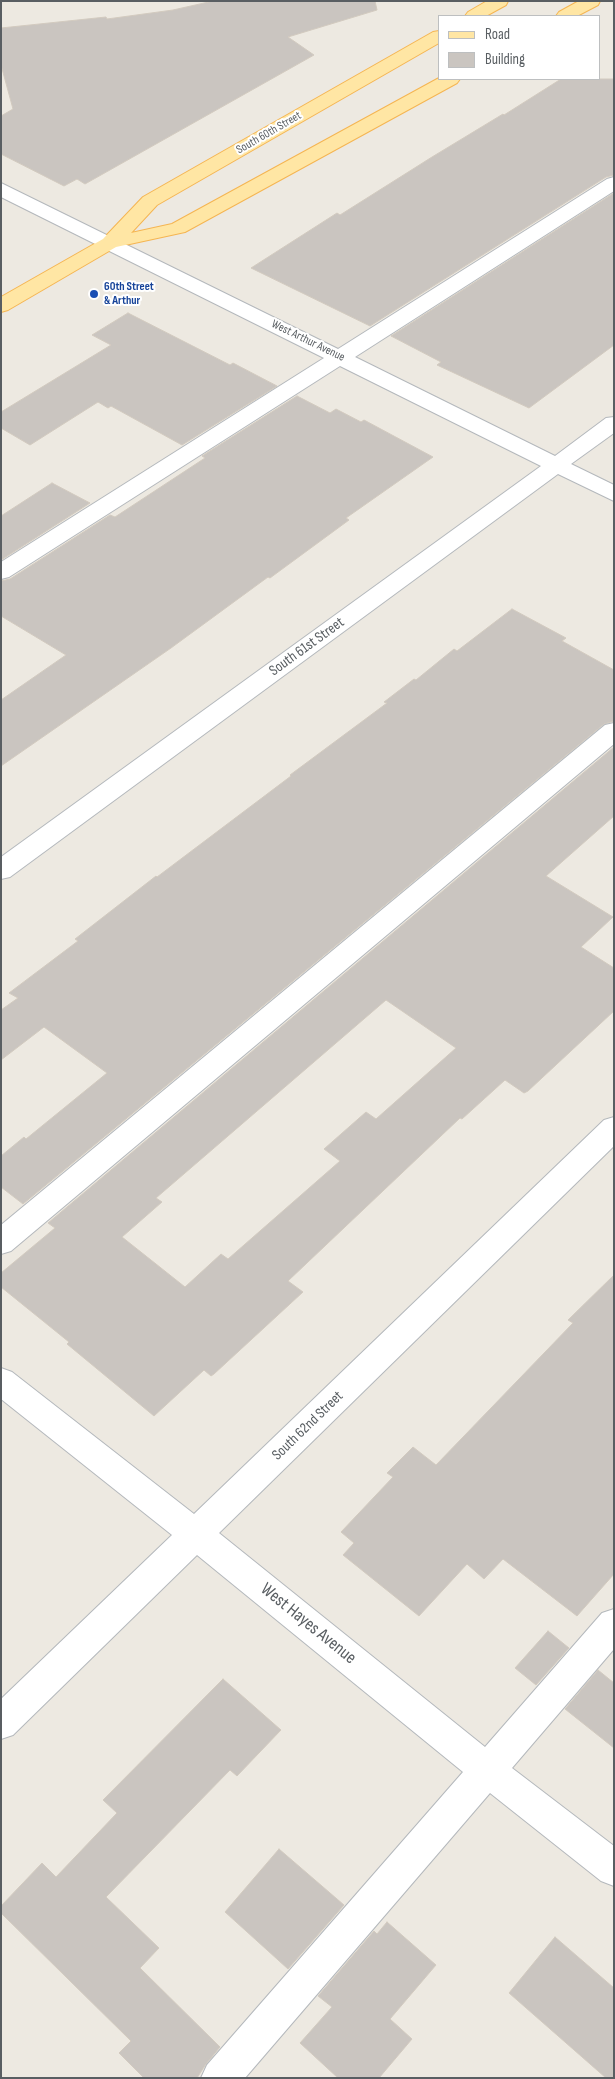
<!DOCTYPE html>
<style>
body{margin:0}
#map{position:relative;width:615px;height:2079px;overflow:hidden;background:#ede9e1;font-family:"Sofia Sans Condensed",sans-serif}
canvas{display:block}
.frame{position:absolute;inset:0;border:2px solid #595e62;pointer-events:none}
.legend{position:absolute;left:438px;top:15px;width:162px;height:65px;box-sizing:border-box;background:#fff;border:1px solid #bdbfc0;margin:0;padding:6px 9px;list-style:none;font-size:15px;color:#595e62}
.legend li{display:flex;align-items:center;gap:10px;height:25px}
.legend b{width:25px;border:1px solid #bdbfc0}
</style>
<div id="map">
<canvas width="615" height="2079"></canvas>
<div class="frame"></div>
<ul class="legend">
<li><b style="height:6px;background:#ffe6a4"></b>Road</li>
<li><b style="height:14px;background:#cac5c0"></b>Building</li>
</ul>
</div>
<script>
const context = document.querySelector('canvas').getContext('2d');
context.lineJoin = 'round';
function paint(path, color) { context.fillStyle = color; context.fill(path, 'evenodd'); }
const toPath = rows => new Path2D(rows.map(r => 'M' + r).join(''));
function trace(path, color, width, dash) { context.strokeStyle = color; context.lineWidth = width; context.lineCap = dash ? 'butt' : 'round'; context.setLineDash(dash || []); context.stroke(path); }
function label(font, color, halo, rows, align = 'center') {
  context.font = font + ' "Sofia Sans Condensed",sans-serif'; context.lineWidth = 4; context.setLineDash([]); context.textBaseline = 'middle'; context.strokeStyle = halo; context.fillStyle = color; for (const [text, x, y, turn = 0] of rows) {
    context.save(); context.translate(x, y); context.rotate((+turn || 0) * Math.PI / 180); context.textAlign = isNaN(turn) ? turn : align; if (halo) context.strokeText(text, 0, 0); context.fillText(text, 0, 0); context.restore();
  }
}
const building = toPath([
 [213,1,375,1,377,10,288,37,314,55,85,184,77,179,64,186,1,154,1,116,13,109,1,65,1,28,106,17,107,19,173,10,213,1],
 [561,79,614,79,614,175,606,177,370,326,251,268,337,213,340,215,432,157,503,114,504,115,561,79],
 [614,193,614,345,529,408,437,365,441,362,391,336,614,193],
 [128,313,230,365,233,363,277,386,182,445,111,406,108,408,98,402,30,445,1,428,1,412,111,345,92,335,128,313],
 [297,396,330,413,336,409,361,422,364,420,433,457,346,518,349,520,270,578,268,577,171,648,1,766,1,700,66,655,1,616,1,581,10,579,110,515,115,517,205,458,202,456,297,396],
 [52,483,90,503,1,560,1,516,52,483],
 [512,609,566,638,562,641,614,670,614,721,604,724,23,1204,1,1187,1,1156,24,1137,26,1139,107,1073,44,1027,1,1060,1,1010,18,998,9,993,78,941,75,939,156,876,157,877,291,776,290,775,387,703,384,702,414,679,416,680,454,649,457,651,512,609],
 [614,747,614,816,546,876,613,917,581,947,614,968,614,1011,528,1091,524,1093,505,1080,462,1119,460,1118,288,1281,303,1292,214,1374,211,1376,204,1370,154,1416,67,1344,69,1342,1,1287,1,1273,55,1228,48,1223,614,747],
 [386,1000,456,1048,376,1119,366,1112,324,1149,340,1161,228,1259,221,1254,185,1287,122,1237,162,1202,156,1198,386,1000],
 [614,1275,614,1574,577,1616,503,1559,484,1579,467,1564,419,1616,343,1555,354,1543,341,1532,393,1477,387,1473,413,1447,436,1465,573,1323,568,1320,614,1275],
 [548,1631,569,1648,536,1685,515,1668,548,1631],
 [598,1670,614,1683,614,1748,565,1709,598,1670],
 [223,1679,281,1730,237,1776,230,1770,106,1897,159,1948,140,1968,220,2047,206,2064,197,2078,144,2078,119,2053,131,2041,1,1913,1,1906,42,1863,56,1877,117,1813,103,1800,223,1679],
 [279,1849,344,1905,288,1969,225,1912,279,1849],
 [387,1922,436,1965,390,2019,412,2039,379,2078,338,2078,300,2043,332,2007,318,1996,374,1931,377,1934,387,1922],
 [555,1937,614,1988,614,2078,606,2078,509,1993,555,1937]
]);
paint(building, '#cac5c0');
trace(building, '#d2cabf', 1);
const minor = toPath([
 [614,177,614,191,355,357,555,456,606,418,614,417,614,433,571,464,614,485,614,501,558,474,10,877,1,879,1,857,541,466,340,366,9,577,1,579,1,562,324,358,1,197,1,183,338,349,607,179,614,177],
 [614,723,614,744,11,1251,1,1254,1,1225,605,725,614,723],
 [614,1117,614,1146,219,1533,485,1747,602,1613,614,1609,614,1649,512,1768,614,1846,614,1886,601,1881,490,1793,245,2078,201,2078,207,2065,463,1772,197,1555,13,1735,1,1739,1,1699,172,1535,1,1399,1,1368,12,1372,194,1514,604,1120,614,1117]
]);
const major = toPath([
 [487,1,508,1,506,5,486,16,465,16,468,12,487,1],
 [579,1,600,1,598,5,577,16,556,16,559,12,579,1],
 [439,31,439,43,157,205,131,233,172,224,439,78,460,79,457,83,185,232,116,247,8,310,1,312,1,297,103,239,143,197,433,32,439,31]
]);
trace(minor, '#b4b8bc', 2);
trace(major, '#f5b552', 2);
paint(minor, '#fff');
paint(major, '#ffe6a4');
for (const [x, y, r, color] of [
 [94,294,5,"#1a4fb4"]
]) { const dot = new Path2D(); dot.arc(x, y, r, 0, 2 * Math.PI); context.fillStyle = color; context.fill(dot); trace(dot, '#fff', 2); }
label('12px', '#595e62', '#fff', [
 ["South 60th Street",269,133,-30],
 ["West Arthur Avenue",308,341,26]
]);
label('bold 12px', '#164399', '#fff', [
 ["60th Street",104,287],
 ["& Arthur",104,301]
], 'left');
label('15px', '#595e62', '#fff', [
 ["South 61st Street",307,647,-36],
 ["South 62nd Street",308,1426,-44]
]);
label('18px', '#595e62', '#fff', [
 ["West Hayes Avenue",308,1624,39]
]);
</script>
